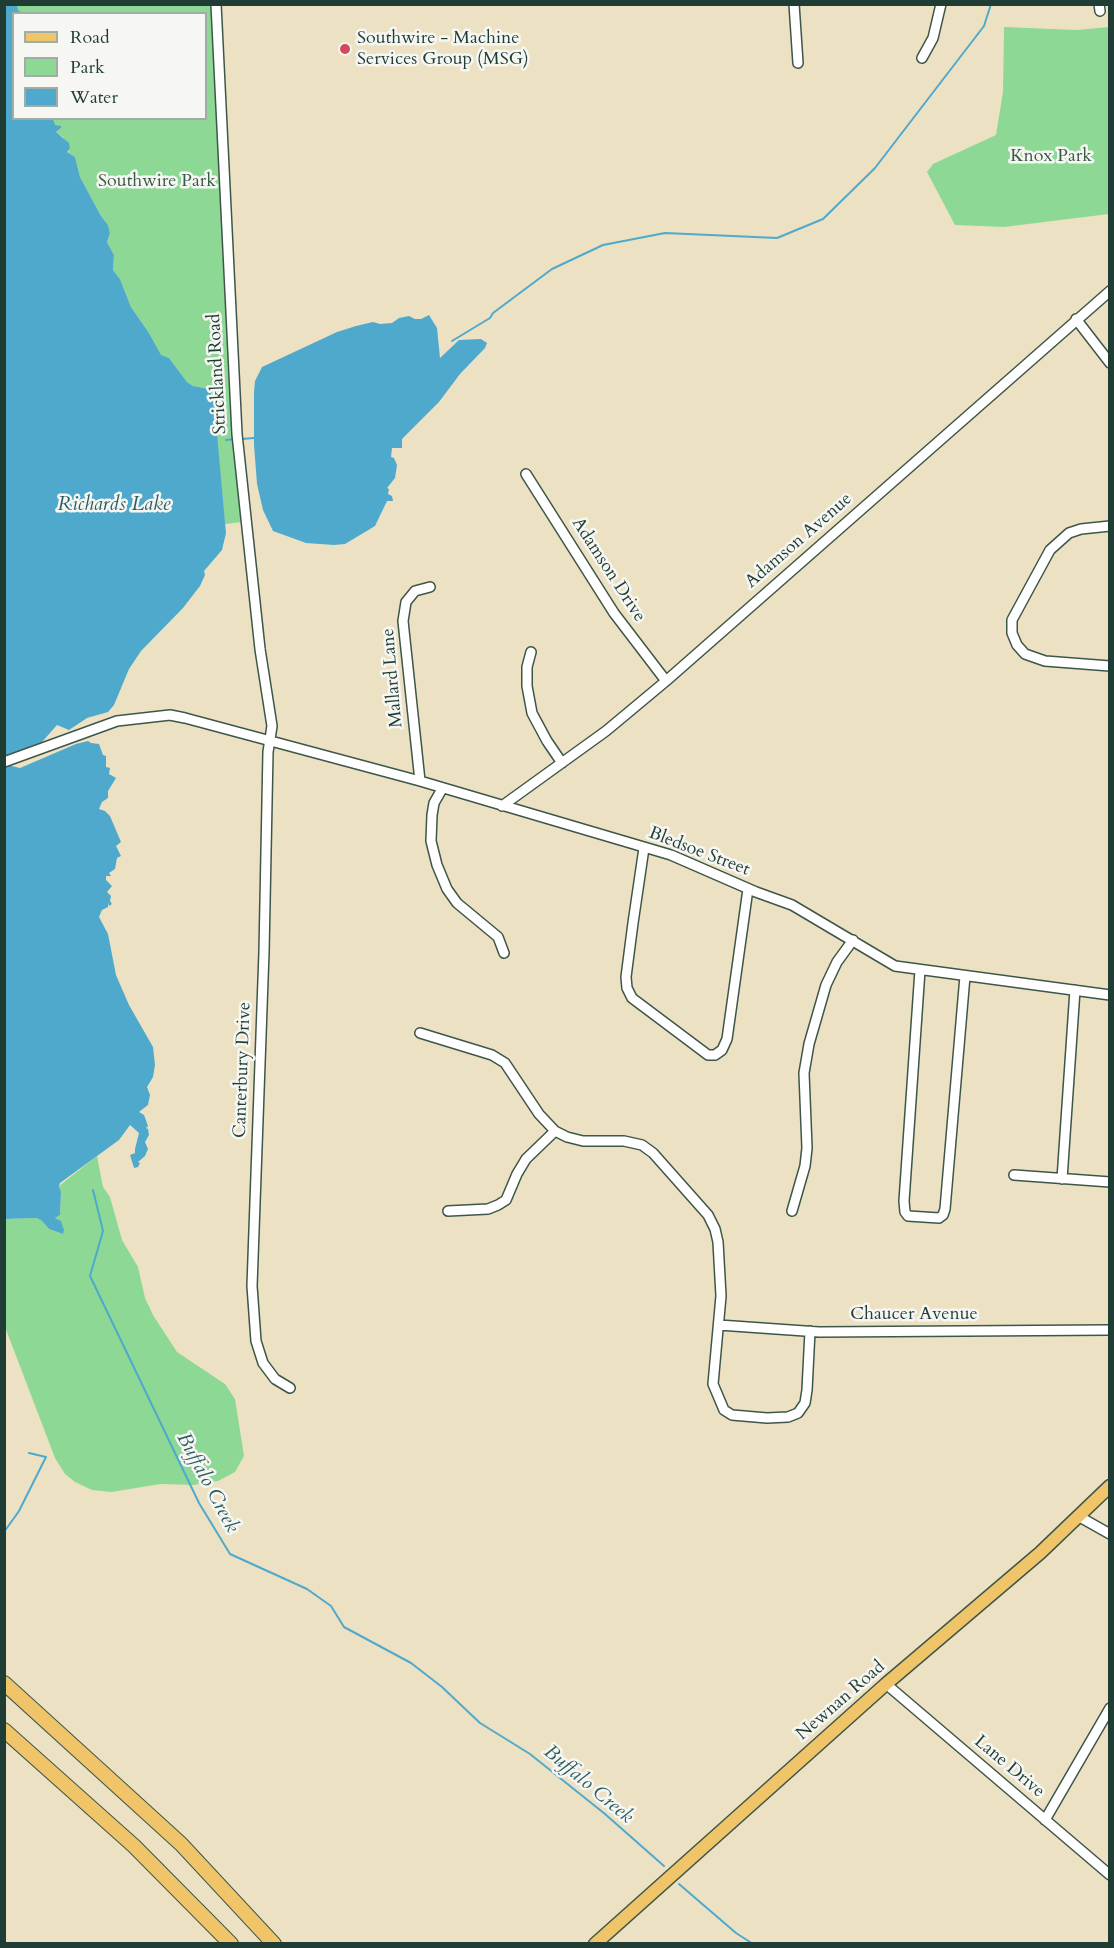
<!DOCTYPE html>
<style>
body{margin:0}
#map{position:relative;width:1114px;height:1948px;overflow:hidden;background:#ece2c3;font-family:Cardo,serif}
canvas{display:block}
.frame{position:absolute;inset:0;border:6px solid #1f3d34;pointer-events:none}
.legend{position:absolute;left:12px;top:12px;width:195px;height:108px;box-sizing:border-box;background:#f6f6f2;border:2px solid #a0aca6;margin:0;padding:8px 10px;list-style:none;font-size:18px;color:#1f3d34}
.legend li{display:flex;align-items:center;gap:12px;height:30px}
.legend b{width:30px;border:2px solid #a0aca6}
</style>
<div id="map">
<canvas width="1114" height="1948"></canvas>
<div class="frame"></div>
<ul class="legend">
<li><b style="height:8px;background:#f0c469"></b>Road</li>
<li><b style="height:16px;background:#8dd895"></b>Park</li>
<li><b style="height:16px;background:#4fa9cc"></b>Water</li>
</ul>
</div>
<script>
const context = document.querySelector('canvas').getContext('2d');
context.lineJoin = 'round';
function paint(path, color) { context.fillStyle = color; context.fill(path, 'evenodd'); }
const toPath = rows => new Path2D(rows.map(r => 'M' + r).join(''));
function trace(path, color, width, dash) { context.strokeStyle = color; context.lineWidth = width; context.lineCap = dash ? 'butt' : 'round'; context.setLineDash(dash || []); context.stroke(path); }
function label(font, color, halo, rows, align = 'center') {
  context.font = font + ' Cardo,serif'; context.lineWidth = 5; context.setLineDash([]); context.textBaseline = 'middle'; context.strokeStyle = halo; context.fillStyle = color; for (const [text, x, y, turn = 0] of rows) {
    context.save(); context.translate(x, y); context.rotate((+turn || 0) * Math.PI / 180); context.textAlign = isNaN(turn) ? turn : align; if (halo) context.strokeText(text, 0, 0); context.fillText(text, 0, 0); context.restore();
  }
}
paint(toPath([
 [17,5,213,5,233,425,242,522,225,524,213,396,209,389,193,386,187,382,169,358,161,356,149,333,131,307,120,279,113,270,114,255,107,242,110,233,108,225,101,216,80,177,75,157,68,153,70,149,63,137,56,132,61,128,54,125,53,119,206,118,206,14,22,14,18,10],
 [1004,27,1077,30,1109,27,1109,214,1004,227,955,225,927,172,933,164,996,135,1003,92],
 [97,1156,103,1187,110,1197,122,1240,138,1267,145,1298,153,1315,177,1352,225,1384,235,1399,244,1456,235,1472,218,1481,193,1485,161,1484,111,1492,92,1490,75,1482,65,1474,55,1458,5,1327,5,1219,37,1218,42,1221,49,1229,63,1234,58,1220,55,1218,60,1215,61,1192,59,1186]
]), '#8dd895');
paint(toPath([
 [17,4,18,10,22,13,14,14,14,118,53,119,55,125,61,126,61,128,56,132,69,143,70,149,67,152,75,157,80,177,101,216,108,225,110,233,107,242,114,255,113,270,120,279,131,307,149,333,161,355,169,358,187,382,193,386,209,389,214,401,226,533,222,550,204,571,205,575,200,586,183,608,141,651,129,669,114,705,108,712,87,718,69,730,57,725,42,742,5,756,4,5],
 [429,315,437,328,440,358,459,340,481,339,487,343,485,348,460,374,439,402,402,439,402,448,392,448,391,457,394,458,397,465,395,478,387,488,389,489,388,494,392,496,393,501,387,501,375,526,345,544,334,545,306,543,273,531,263,510,257,484,254,445,254,392,255,381,262,367,337,332,356,326,373,322,380,324,392,323,399,318,409,316,415,319,421,319],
 [88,741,91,743,99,744,103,755,106,756,106,767,110,768,109,774,116,778,108,791,108,798,102,802,99,809,105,811,110,816,121,842,116,846,121,856,117,858,115,869,109,873,111,876,106,876,106,880,112,886,107,892,111,896,110,901,112,904,109,906,108,903,108,907,102,910,99,917,108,934,116,975,129,1005,153,1047,155,1065,153,1077,147,1087,150,1095,148,1105,139,1112,144,1115,148,1126,146,1128,148,1129,149,1135,145,1142,148,1149,145,1156,138,1162,140,1163,138,1167,134,1168,130,1155,135,1153,135,1149,139,1133,130,1125,119,1140,60,1183,59,1186,61,1192,60,1215,55,1218,61,1221,64,1230,63,1234,49,1229,42,1221,37,1218,5,1219,5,766,8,765,20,768,76,744]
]), '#4fa9cc');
trace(toPath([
 [452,341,490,318,493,313,552,269,603,245,665,233,777,238,823,219,875,168,984,26,991,4],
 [242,439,254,438],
 [226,440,236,439],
 [93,1190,103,1231,90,1276,199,1503,230,1554,307,1589,331,1606,344,1627,411,1663,442,1687,480,1723,530,1754,605,1814,664,1866],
 [4,1532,19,1511,46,1457,29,1453],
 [679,1884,736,1933,753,1944]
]), '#4fa9cc', 2);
const minor = toPath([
 [216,4,237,434,260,649,272,726,268,752,264,952,252,1286,256,1341,263,1363,275,1379,290,1388],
 [794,4,798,63],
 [1099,4,1100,11],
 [922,58,933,38,941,4],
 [1076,319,1110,363],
 [526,474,614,613,666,681],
 [1110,526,1081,529,1069,533,1050,550,1012,620,1012,633,1017,645,1025,654,1045,661,1110,666],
 [531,652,527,667,527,686,532,713,547,741,562,763],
 [4,762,117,721,170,715,185,718,420,781,671,855,756,892,792,905,895,966,1110,995],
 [420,781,403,621,406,602,415,591,430,587],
 [442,789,434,803,432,815,431,841,437,865,447,889,457,903,498,937,504,953],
 [502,806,606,731,666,681,1110,291],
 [644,848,633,923,626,977,627,988,632,998,708,1055,715,1055,722,1050,727,1039,748,889],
 [920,970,904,1201,905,1212,908,1216,939,1218,943,1215,945,1209,965,976],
 [420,1033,492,1055,505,1063,539,1114,555,1131,567,1137,583,1141,624,1141,642,1145,653,1153,708,1215,715,1229,718,1242,721,1296,713,1384,724,1410,732,1415,767,1418,788,1417,798,1413,805,1403,807,1390,810,1331],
 [1014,1175,1110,1182],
 [1062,1179,1075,990],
 [448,1211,488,1209,498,1205,506,1200,517,1174,526,1159,555,1131],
 [792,1211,805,1166,807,1148,804,1073,809,1044,826,985,837,962,853,940],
 [719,1325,819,1332,1110,1330],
 [1078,1516,1110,1534],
 [886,1684,1110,1875],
 [1045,1820,1110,1708]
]);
const major = toPath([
 [595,1944,886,1684,1040,1553,1110,1486]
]);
const highway = toPath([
 [4,1683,181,1844,274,1944],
 [4,1730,134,1846,231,1944]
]);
trace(minor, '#3e5649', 12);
trace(major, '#3e5649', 15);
trace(highway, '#3e5649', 16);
trace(minor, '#fff', 9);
trace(major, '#f0c469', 12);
trace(highway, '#f0c469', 14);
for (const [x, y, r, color] of [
 [345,49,6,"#d1495b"]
]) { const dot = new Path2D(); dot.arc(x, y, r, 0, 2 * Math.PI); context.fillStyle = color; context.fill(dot); trace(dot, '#f6f6f2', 2); }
label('18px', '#1f3d34', '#f6f6f2', [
 ["Southwire - Machine",357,39],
 ["Services Group (MSG)",357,60]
], 'left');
label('18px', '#355c47', '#f6f6f2', [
 ["Knox Park",1051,157],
 ["Southwire Park",157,182]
]);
label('18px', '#1f3d34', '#f6f6f2', [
 ["Strickland Road",218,374,-93],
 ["Adamson Avenue",799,541,-41],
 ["Adamson Drive",608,570,57],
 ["Mallard Lane",393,678,-95],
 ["Bledsoe Street",699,852,21],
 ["Canterbury Drive",243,1070,-88],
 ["Chaucer Avenue",914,1315],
 ["Newnan Road",841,1701,-41],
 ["Lane Drive",1009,1767,40]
]);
label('italic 20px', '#2d5d62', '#f6f6f2', [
 ["Richards Lake",114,505],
 ["Buffalo Creek",207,1483,62],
 ["Buffalo Creek",588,1785,40]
]);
</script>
